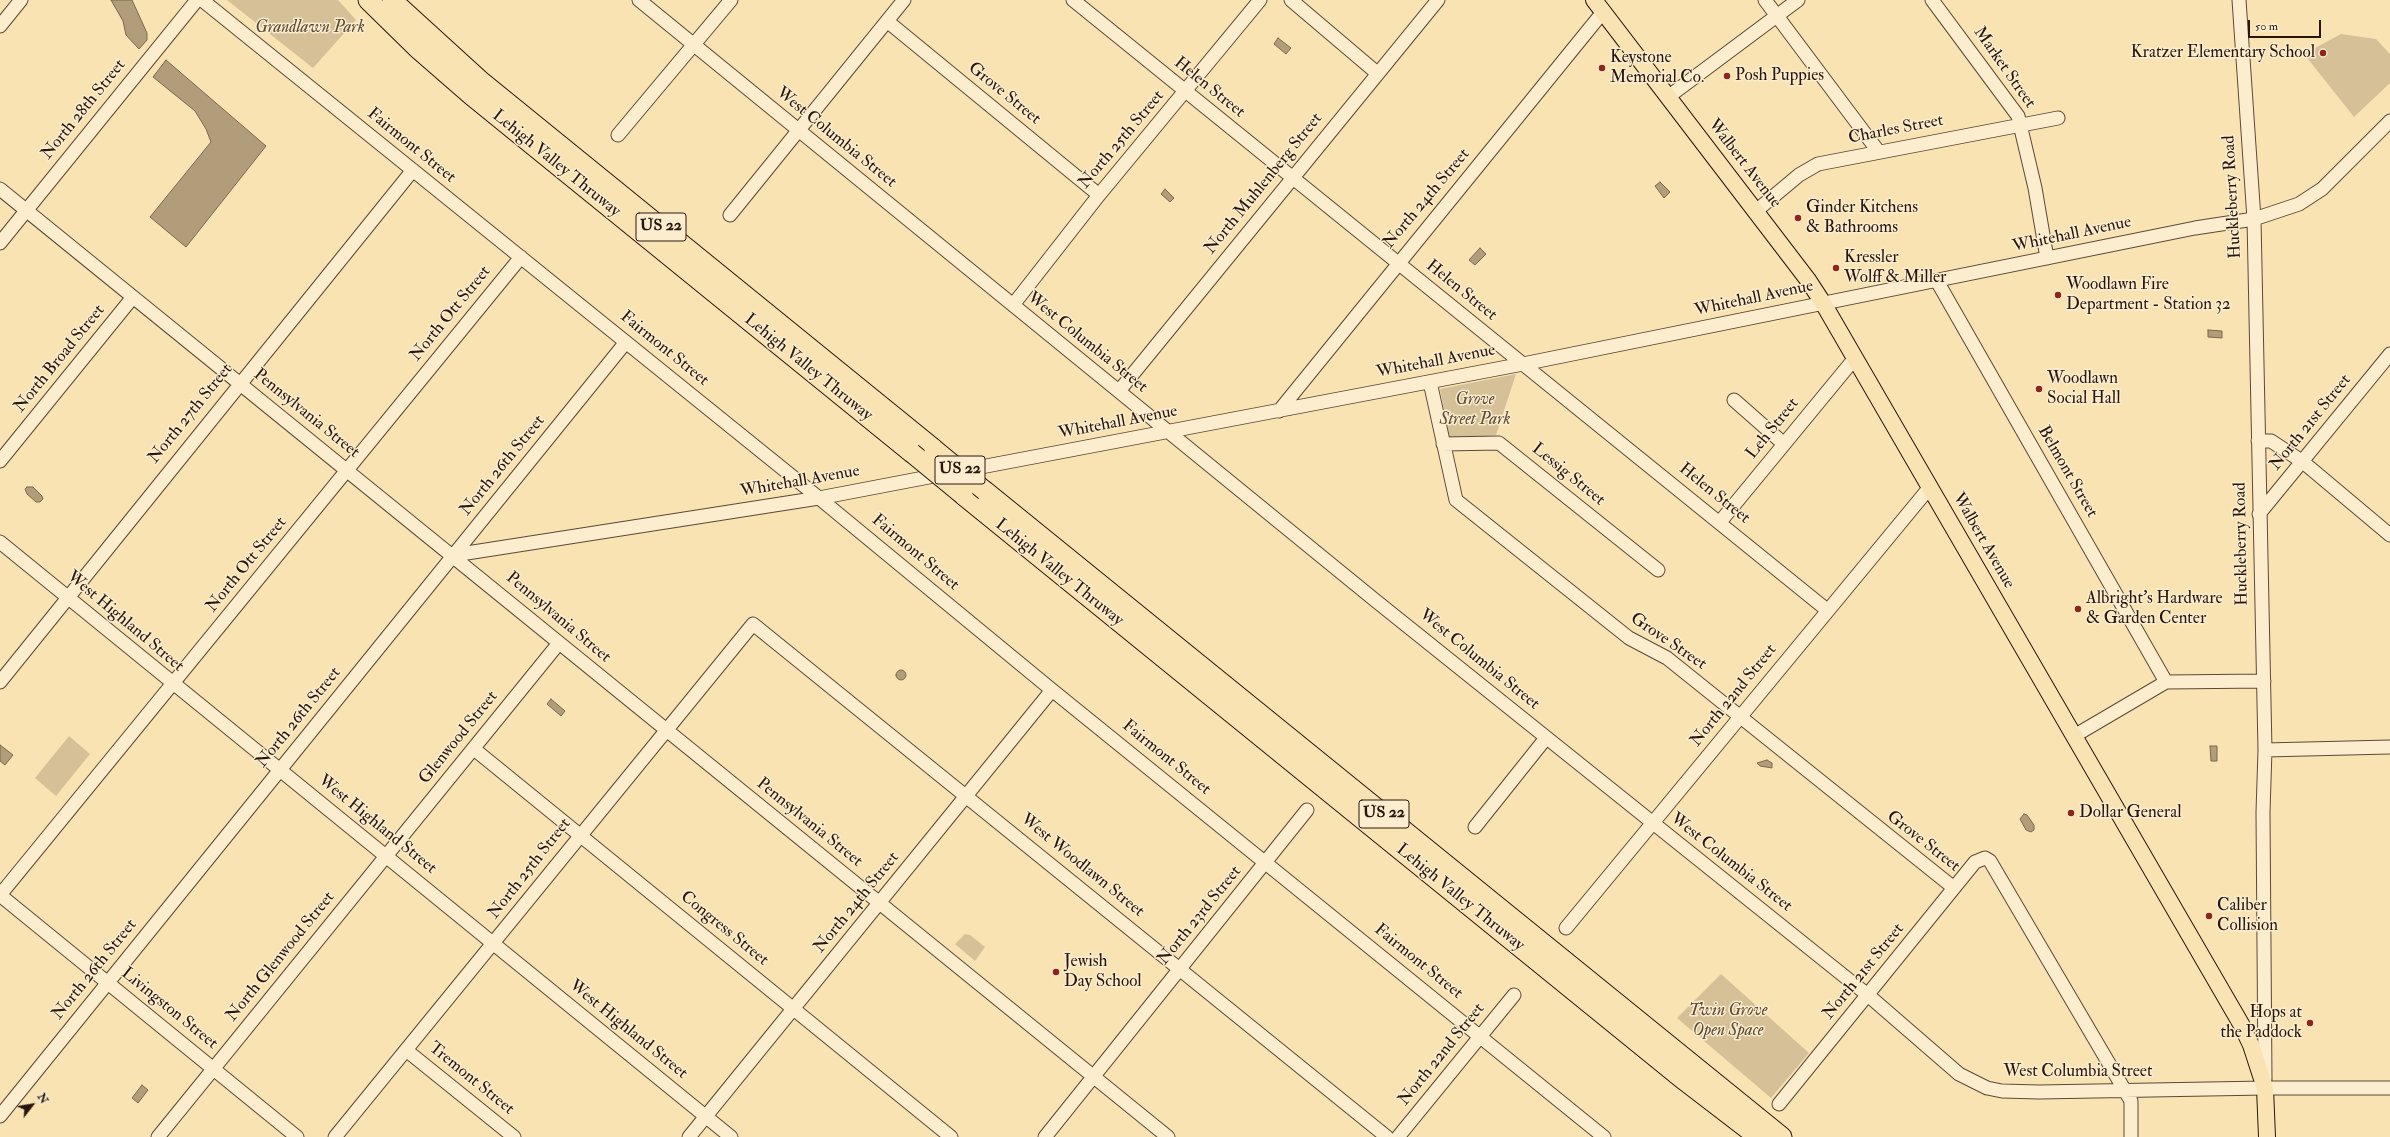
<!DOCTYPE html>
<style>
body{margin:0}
#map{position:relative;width:2390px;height:1137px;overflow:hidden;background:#f9e3b3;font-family:"IM FELL Double Pica",serif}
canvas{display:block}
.north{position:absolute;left:12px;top:1085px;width:40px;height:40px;-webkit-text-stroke:3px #fbedce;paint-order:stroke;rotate:59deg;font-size:11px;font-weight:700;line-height:16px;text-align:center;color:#28160e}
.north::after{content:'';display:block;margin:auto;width:14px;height:18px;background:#28160e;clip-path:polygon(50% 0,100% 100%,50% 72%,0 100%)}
.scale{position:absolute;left:2248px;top:20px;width:73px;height:18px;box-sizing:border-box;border:2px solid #28160e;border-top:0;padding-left:5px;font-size:12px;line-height:14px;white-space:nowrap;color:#28160e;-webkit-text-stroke:3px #fbedce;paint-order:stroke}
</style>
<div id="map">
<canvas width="2390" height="1137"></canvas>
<div class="north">N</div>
<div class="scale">50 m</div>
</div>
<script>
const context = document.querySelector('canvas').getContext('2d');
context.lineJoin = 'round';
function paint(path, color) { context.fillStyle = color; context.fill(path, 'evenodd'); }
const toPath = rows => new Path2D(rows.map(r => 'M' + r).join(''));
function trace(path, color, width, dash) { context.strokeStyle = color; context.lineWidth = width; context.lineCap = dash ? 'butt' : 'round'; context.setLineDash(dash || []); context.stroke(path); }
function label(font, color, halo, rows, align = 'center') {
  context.font = font + ' "IM FELL Double Pica",serif'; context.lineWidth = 3; context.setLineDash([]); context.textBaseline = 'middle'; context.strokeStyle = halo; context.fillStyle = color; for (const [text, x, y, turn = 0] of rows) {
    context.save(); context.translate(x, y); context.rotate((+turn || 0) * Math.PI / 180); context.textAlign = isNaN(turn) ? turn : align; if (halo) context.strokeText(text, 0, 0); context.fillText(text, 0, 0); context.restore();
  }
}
paint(toPath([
 [227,0,338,0,356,20,313,68],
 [2341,34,2376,39,2390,54,2390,83,2354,117,2304,54],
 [1516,374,1496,435,1450,440,1440,389],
 [69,736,90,754,56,796,35,778],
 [965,934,970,935,985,947,975,961,955,944],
 [1721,974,1809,1053,1771,1098,1677,1018]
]), '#d5c097');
const water = toPath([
 [111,0,132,0,147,33,147,40,139,49,126,35,123,21,111,0],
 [1278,38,1291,48,1286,54,1274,44,1278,38],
 [166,60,266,146,186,247,150,217,211,142,206,129,195,111,153,77,166,60],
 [1660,182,1670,192,1664,198,1655,186,1660,182],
 [1165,189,1174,198,1170,202,1161,194,1165,189],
 [1480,248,1486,254,1475,265,1469,260,1480,248],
 [2208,330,2222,331,2222,338,2208,337,2208,330],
 [27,487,33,487,42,496,43,499,40,502,36,502,27,494,25,489,27,487],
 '896 675a5 5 0 1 1 10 0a5 5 0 1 1-10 0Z',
 [551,699,565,711,561,716,547,704,551,699],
 [0,745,13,755,5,765,0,761,0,745],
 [2210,746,2217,746,2217,761,2211,761,2210,746],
 [1767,760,1772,763,1772,768,1760,766,1757,763,1767,760],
 [2024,814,2027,815,2034,825,2034,830,2031,832,2026,830,2020,819,2024,814],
 [142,1085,148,1090,138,1103,132,1098,142,1085]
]);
paint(water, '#b29d7b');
trace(water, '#7b674f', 1);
const minor = toPath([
 [202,0,819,498,1052,690,1604,1137],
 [639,0,1376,601,1869,996,1959,1074,1987,1088,2002,1091,2039,1092,2265,1088,2390,1088],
 [1073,0,1827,610],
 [1291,0,1377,73],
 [1765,0,1878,151],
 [1932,0,2018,116,2035,188,2047,258],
 [2239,0,2254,219,2265,750,2263,812,2265,1080],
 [887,21,1099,195],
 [0,26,21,0],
 [1668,97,1798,0],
 [618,135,731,0],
 [0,189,1168,1137],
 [1756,211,1799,175,1818,164,2058,118],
 [730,215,904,0],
 [0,243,197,0],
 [1937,281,2166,682],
 [1013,305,1099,195,1260,0],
 [1430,382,1456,500,1629,638,1667,658,1954,888],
 [1119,391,1438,0],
 [1734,400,1784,444],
 [1279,411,1603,12],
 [2258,441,2271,441,2303,462,2390,535],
 [1443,444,1499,443,1658,570],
 [0,461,133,297],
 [2259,514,2390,354],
 [1720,522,1855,358],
 [0,542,731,1137],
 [454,555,819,498,1002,463,1523,364,2195,228,2254,219,2299,204,2322,189,2390,121],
 [0,682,413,170],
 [2074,736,2166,682,2264,681],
 [474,749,951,1137],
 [2265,750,2390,747],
 [1475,827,1546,738],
 [0,895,521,257],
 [0,895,297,1137],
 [1566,928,1930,487],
 [406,1050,514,1137],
 [1779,1104,1975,862,1985,858,1990,861,2131,1101,2131,1137],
 [0,1116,626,342],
 [158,1137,559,643],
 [335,1137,753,624,1387,1137],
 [689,1137,1052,690],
 [1045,1137,1307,810],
 [1398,1137,1514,995]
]);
const major = toPath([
 [1594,0,1808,280,1823,303,2241,1024,2251,1045,2265,1088,2267,1137]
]);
const highway = toPath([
 [368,0,417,48,471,95,912,453],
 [392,0,482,82,934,449],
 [985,491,1782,1137],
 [963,495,1685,1081,1758,1137]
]);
trace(minor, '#5c4937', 15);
trace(major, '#28160e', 18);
trace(highway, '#28160e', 21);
trace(minor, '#fbedce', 13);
trace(major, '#f9e3b3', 16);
trace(highway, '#f9e3b3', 19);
const highwayBridge = toPath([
 [934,449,985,491],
 [912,453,963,495]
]);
trace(highwayBridge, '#28160e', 21, []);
trace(highwayBridge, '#f9e3b3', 19);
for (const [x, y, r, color] of [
 [2323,53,4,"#8f2418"],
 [1602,68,4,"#8f2418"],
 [1727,76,4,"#8f2418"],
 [1798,218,4,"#8f2418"],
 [1836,268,4,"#8f2418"],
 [2058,295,4,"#8f2418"],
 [2039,389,4,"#8f2418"],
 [2078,609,4,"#8f2418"],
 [2071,813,4,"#8f2418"],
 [2209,916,4,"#8f2418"],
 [1056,972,4,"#8f2418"],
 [2310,1023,4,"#8f2418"]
]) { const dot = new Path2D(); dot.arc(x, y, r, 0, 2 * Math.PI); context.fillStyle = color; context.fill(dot); trace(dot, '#fbedce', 1.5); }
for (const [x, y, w] of [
 [661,227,50],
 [960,470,50],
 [1384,814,50]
]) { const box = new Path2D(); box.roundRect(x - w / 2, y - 14, w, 28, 3); context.fillStyle = '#fbedce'; context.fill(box); trace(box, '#28160e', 1); }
label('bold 16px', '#28160e', null, [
 ["US 22",661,227],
 ["US 22",960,470],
 ["US 22",1384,814]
]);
label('italic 17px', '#5c4937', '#fbedce', [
 ["Grandlawn Park",310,28],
 ["Grove",1475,400],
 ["Street Park",1475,420],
 ["Twin Grove",1728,1011],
 ["Open Space",1728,1031]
]);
label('17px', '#28160e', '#fbedce', [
 ["Kratzer Elementary School",2315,53,"right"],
 ["Keystone",1610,58],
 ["Memorial Co.",1610,78],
 ["Posh Puppies",1735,76],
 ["Ginder Kitchens",1806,208],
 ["& Bathrooms",1806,228],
 ["Kressler",1844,258],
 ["Wolff & Miller",1844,278],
 ["Woodlawn Fire",2066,285],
 ["Department - Station 32",2066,305],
 ["Woodlawn",2047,379],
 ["Social Hall",2047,399],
 ["Albright's Hardware",2086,599],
 ["& Garden Center",2086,619],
 ["Dollar General",2079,813],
 ["Caliber",2217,906],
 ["Collision",2217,926],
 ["Jewish",1064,962],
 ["Day School",1064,982],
 ["Hops at",2302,1013,"right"],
 ["the Paddock",2302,1033,"right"]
], 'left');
label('17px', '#28160e', '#fbedce', [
 ["Market Street",2004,68,55],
 ["Helen Street",1209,88,39],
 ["Grove Street",1004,94,39],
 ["North 28th Street",84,110,-51],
 ["Charles Street",1896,130,-11],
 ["West Columbia Street",836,138,39],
 ["North 25th Street",1122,140,-50],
 ["Fairmont Street",411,146,39],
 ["Lehigh Valley Thruway",556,164,39],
 ["Walbert Avenue",1744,164,52],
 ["North Muhlenberg Street",1264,184,-51],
 ["Huckleberry Road",2233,197,-93],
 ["North 24th Street",1427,199,-50],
 ["Whitehall Avenue",2072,235,-12],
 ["Helen Street",1461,291,39],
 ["Whitehall Avenue",1754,299,-12],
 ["North Ott Street",451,314,-51],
 ["West Columbia Street",1087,343,39],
 ["Fairmont Street",664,349,39],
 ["North Broad Street",60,359,-51],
 ["Whitehall Avenue",1436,362,-11],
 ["Lehigh Valley Thruway",808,368,39],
 ["North 27th Street",191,414,-51],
 ["Pennsylvania Street",306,414,39],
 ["Whitehall Avenue",1118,423,-11],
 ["North 21st Street",2311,423,-51],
 ["Leh Street",1773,429,-51],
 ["North 26th Street",503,466,-51],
 ["Belmont Street",2067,472,60],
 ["Lessig Street",1568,475,39],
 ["Whitehall Avenue",800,482,-10],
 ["Helen Street",1714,494,39],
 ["Walbert Avenue",1983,541,60],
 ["Huckleberry Road",2242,544,-91],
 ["Fairmont Street",915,553,40],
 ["North Ott Street",247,565,-51],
 ["Lehigh Valley Thruway",1059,573,39],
 ["Pennsylvania Street",558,618,40],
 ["West Highland Street",125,622,40],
 ["Grove Street",1668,642,34],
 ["West Columbia Street",1479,660,39],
 ["North 22nd Street",1734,696,-51],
 ["North 26th Street",299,718,-51],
 ["Glenwood Street",459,738,-51],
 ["Fairmont Street",1166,758,39],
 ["Pennsylvania Street",809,823,39],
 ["West Highland Street",377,825,39],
 ["Grove Street",1923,842,38],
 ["West Columbia Street",1731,863,38],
 ["West Woodlawn Street",1082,866,39],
 ["North 25th Street",530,869,-52],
 ["Lehigh Valley Thruway",1460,898,39],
 ["North 24th Street",857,903,-51],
 ["North 23rd Street",1200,916,-51],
 ["Congress Street",724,929,39],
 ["North Glenwood Street",281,957,-51],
 ["Fairmont Street",1418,962,39],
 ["North 26th Street",95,970,-51],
 ["North 21st Street",1864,972,-51],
 ["Livingston Street",169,1009,39],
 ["West Highland Street",628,1030,39],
 ["North 22nd Street",1442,1055,-51],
 ["West Columbia Street",2078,1072],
 ["Tremont Street",471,1079,39]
]);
</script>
